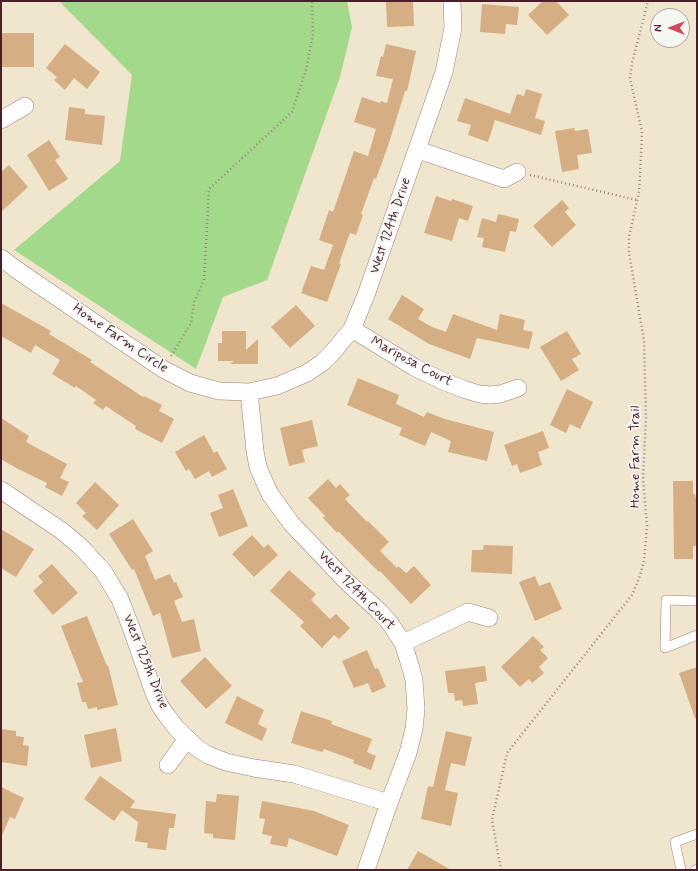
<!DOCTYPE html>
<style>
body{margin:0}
#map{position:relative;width:698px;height:871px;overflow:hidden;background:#f0e5cd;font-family:Mynerve,sans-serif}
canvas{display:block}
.frame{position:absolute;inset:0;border:2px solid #4a1f2b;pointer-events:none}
.north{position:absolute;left:650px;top:8px;width:40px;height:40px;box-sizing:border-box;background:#f6f6f2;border:1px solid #b1a0a2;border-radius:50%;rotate:270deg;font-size:11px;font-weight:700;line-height:16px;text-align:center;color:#4a1f2b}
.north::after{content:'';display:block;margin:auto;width:14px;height:18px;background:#d1495b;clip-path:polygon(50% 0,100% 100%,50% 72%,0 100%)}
</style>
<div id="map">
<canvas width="698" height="871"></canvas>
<div class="frame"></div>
<div class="north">N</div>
</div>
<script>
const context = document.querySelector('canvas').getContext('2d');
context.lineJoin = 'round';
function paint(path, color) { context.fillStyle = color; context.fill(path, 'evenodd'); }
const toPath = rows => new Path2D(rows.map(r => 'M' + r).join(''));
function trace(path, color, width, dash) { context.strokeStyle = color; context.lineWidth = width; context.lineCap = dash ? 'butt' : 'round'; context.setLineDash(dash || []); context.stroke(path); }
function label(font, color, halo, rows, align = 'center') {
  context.font = font + ' Mynerve,sans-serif'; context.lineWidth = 3.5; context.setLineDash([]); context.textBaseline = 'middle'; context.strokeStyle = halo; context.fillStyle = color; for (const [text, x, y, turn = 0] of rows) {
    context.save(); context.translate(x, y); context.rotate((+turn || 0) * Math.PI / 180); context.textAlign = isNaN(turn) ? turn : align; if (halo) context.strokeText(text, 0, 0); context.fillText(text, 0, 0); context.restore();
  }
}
paint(toPath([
 [59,1,347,1,352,27,340,77,267,280,223,297,196,369,14,250,120,161,132,75]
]), '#a3d98b');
paint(toPath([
 [386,1,413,1,414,26,387,27],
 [543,1,556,1,569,15,547,35,528,15],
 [482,4,519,7,517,25,506,24,505,34,480,32],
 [2,33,34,33,34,67,2,67],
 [65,44,100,72,87,89,74,78,65,90,54,80,57,77,46,68],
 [386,44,416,51,407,91,405,91,388,146,376,179,374,178,361,214,363,215,356,235,350,233,339,263,341,264,327,302,301,293,311,266,324,270,333,245,319,240,329,210,333,212,354,151,368,156,376,129,354,122,362,97,380,103,381,101,387,103,393,79,376,76,381,56,383,57],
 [526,89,542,94,535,118,545,121,541,135,495,120,488,142,468,135,471,125,457,121,465,98,510,114,517,94,524,96],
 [69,107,85,109,85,114,105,116,102,145,65,140],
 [574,128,575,131,588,129,592,153,577,155,579,169,562,172,555,131],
 [49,140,60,157,55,160,68,179,49,191,27,155],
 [9,165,28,187,1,212,1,172],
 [436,196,451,201,452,199,473,206,468,221,459,218,452,241,424,233],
 [562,200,569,208,565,212,576,225,552,247,533,226],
 [498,214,519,219,516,232,510,231,505,252,482,247,484,238,477,237,482,218,496,222],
 [402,295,424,309,418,319,432,327,446,332,453,314,497,330,500,314,525,320,523,330,533,332,529,349,477,338,470,359,429,344,388,319],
 [1,303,51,331,49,334,92,360,90,362,143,397,144,396,162,405,159,411,174,419,162,443,135,429,136,426,106,406,103,410,93,403,96,400,76,386,75,388,52,374,60,360,35,345,31,353,1,336],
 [296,305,315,326,290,348,271,327],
 [222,331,246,331,246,350,258,339,258,364,230,364,234,361,218,361,218,343,222,343],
 [567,331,581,354,572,359,579,370,561,381,540,347],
 [358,378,399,395,396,404,424,417,427,412,445,419,494,432,487,461,448,452,451,441,431,432,425,446,399,435,402,428,347,405],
 [567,389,593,402,580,429,570,424,566,433,550,425],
 [1,418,29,436,26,442,67,464,60,478,69,482,62,496,45,487,47,483,16,468,1,459],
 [312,420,318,446,302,450,305,462,289,466,280,428],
 [543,431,549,448,538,452,542,465,520,473,517,464,512,466,504,445],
 [204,435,214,453,217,451,227,469,212,477,209,471,195,479,189,469,186,471,175,452],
 [328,479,336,488,340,484,350,495,345,499,367,522,368,521,389,542,380,551,397,568,398,566,406,573,414,566,431,585,411,604,380,571,379,572,338,531,337,533,323,518,325,516,308,498],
 [673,481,693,481,693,494,695,494,696,499,697,499,697,542,696,542,696,546,693,546,693,559,674,559],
 [95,482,119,505,97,530,82,516,86,513,76,503],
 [233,489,248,526,219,537,210,513,223,508,218,495],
 [133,519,153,551,145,556,155,580,170,574,174,583,176,582,183,597,174,601,182,622,194,619,201,651,172,658,160,613,153,616,134,569,132,570,109,534],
 [1,529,34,549,16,577,1,568],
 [252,535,264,548,268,544,278,555,254,577,232,554],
 [484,545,513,546,512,574,471,572,472,550,483,550],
 [52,564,78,593,53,615,33,591,43,582,38,576],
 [289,570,316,594,311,600,330,619,336,614,350,628,339,639,334,635,322,648,300,626,304,622,270,591],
 [535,576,539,586,550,582,562,609,535,621,519,582],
 [87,616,107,666,108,665,118,705,97,710,97,707,88,709,86,702,82,702,77,683,83,682,61,626],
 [533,636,544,647,540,650,548,658,539,667,544,673,532,683,529,679,520,687,501,667],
 [367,650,375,669,378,668,386,687,372,693,368,683,354,688,342,661],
 [205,657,232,686,206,709,180,681],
 [485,666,487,681,475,683,478,704,463,706,462,700,455,701,454,693,448,693,445,671],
 [697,667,697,718,695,718,679,673],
 [237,696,264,710,258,724,267,729,262,741,225,723],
 [301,711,332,721,331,724,372,739,367,752,376,756,371,770,353,763,354,760,324,749,322,752,291,743],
 [116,728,122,761,91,768,84,735],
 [1,729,16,731,16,736,24,737,23,745,29,746,27,766,1,762],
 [446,731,472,737,465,766,451,763,445,790,458,793,451,826,421,819,428,786,433,787],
 [100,776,135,801,130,808,176,814,174,828,169,828,166,850,147,848,148,843,135,841,138,822,122,810,114,821,84,799],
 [1,787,24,798,15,819,10,817,1,838],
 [217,794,239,796,235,840,213,838,213,834,204,833,206,801,216,802],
 [262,801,314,811,349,825,337,856,289,838,287,847,270,844,272,836,262,834,265,819,259,818],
 [418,851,451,870,407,870]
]), '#d6ae84');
const lane = toPath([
 [697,601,666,600,665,648,697,635],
 [681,870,675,842,697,834],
 [695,870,697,869]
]);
const street = toPath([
 [1,120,25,106],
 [418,150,504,179,517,172],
 [1,258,17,270,33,281,163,369,190,383,219,391,249,392,277,386,307,373,322,363,332,353,352,329,366,295,444,72,453,28,452,1],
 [352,329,414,367,443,381,463,389,479,394,490,395,500,394,518,388],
 [249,392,255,451,258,467,264,481,270,494,291,523,347,582,379,611,389,622,403,643,410,665,414,680,416,709,414,729,408,753,389,803,366,870],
 [1,490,62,531,81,547,103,571,120,599,132,630,154,693,160,706,167,716,177,729,197,748,208,755,226,762,254,768,294,774,389,803],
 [403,643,468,612,489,618],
 [168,765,187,739]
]);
trace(lane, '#9d827c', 10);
trace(street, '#9d827c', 18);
trace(toPath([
 [530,175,637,200],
 [171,356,191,323,194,302,204,280,209,189,292,112,306,70,313,34,312,1],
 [501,870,492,820,507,753,632,595,640,576,644,561,647,526,643,477,646,419,644,340,629,253,629,237,639,192,641,156,642,132,630,78,632,63,648,1]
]), '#9d827c', 2.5, [1, 3]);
trace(lane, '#fff', 9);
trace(street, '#fff', 17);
label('14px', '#4a1f2b', '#f6f6f2', [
 ["West 124th Drive",391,226,-71],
 ["Home Farm Circle",120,339,34],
 ["Mariposa Court",411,362,28],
 ["Home Farm Trail",636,457,-90],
 ["West 124th Court",356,591,46],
 ["West 125th Drive",145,662,68]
]);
</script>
